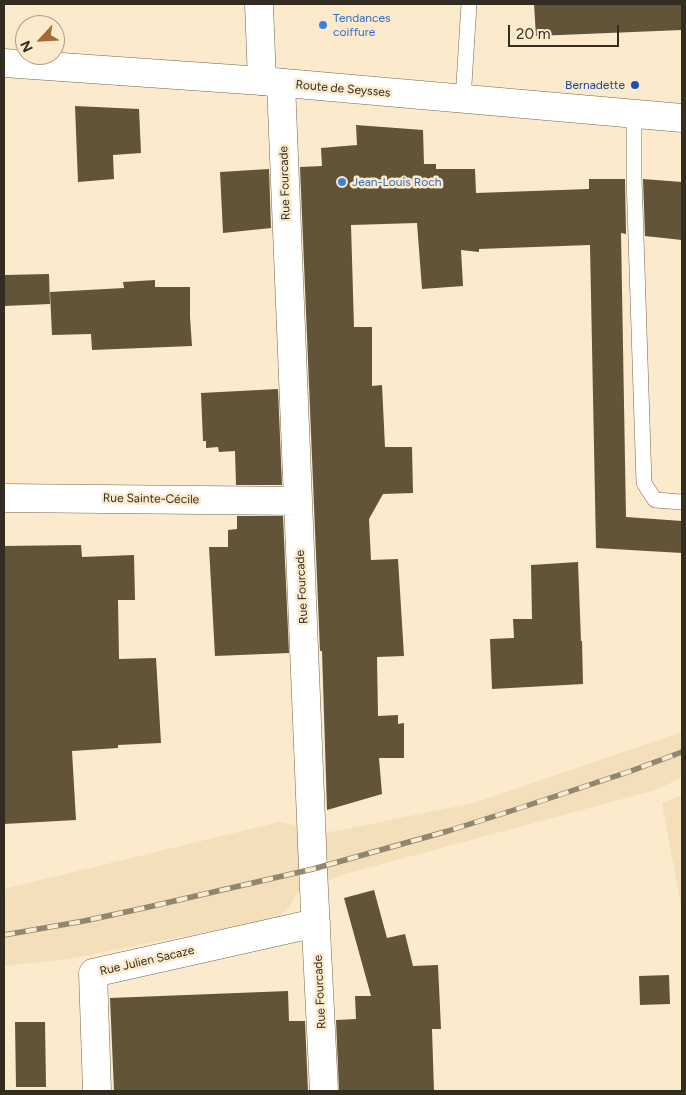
<!DOCTYPE html>
<meta charset="utf-8">
<style>
body{margin:0}
#map{position:relative;width:686px;height:1095px;overflow:hidden;background:#fbebcc;font-family:Figtree,sans-serif}
canvas{display:block}
.frame{position:absolute;inset:0;border:5px solid #332c21;pointer-events:none}
.north{position:absolute;left:15px;top:15px;width:50px;height:50px;box-sizing:border-box;background:#fbebcc;border:1px solid #ab9f88;border-radius:50%;rotate:245deg;font-size:14px;font-weight:700;line-height:20px;text-align:center;color:#332c21}
.north::after{content:'';display:block;margin:auto;width:18px;height:22px;background:#a86731;clip-path:polygon(50% 0,100% 100%,50% 72%,0 100%)}
.scale{position:absolute;left:508px;top:25px;width:111px;height:22px;box-sizing:border-box;border:2px solid #332c21;border-top:0;padding-left:6px;font-size:15px;line-height:18px;white-space:nowrap;color:#332c21;-webkit-text-stroke:4px #fbebcc;paint-order:stroke}
</style>
<div id="map">
<canvas width="686" height="1095"></canvas>
<div class="frame"></div>
<div class="north">N</div>
<div class="scale">20 m</div>
</div>
<script>
const context = document.querySelector('canvas').getContext('2d');
context.lineJoin = 'round';
function paint(path, color) { context.fillStyle = color; context.fill(path, 'evenodd'); }
const toPath = rows => new Path2D(rows.map(r => 'M' + r).join(''));
function trace(path, color, width, dash) { context.strokeStyle = color; context.lineWidth = width; context.lineCap = dash ? 'butt' : 'round'; context.setLineDash(dash || []); context.stroke(path); }
function label(font, color, halo, rows, align = 'center') {
  context.font = font + ' Figtree,sans-serif'; context.lineWidth = 5; context.setLineDash([]); context.textBaseline = 'middle'; context.strokeStyle = halo; context.fillStyle = color; for (const [text, x, y, turn = 0] of rows) {
    context.save(); context.translate(x, y); context.rotate((+turn || 0) * Math.PI / 180); context.textAlign = isNaN(turn) ? turn : align; if (halo) context.strokeText(text, 0, 0); context.fillText(text, 0, 0); context.restore();
  }
}
paint(toPath([
 [682,732,682,778,652,791,345,874,297,893,290,906,278,918,68,959,4,966,4,889,279,822,331,832,474,803],
 [682,795,682,911,662,803]
]), '#f3dfb9');
paint(toPath([
 [534,4,682,4,682,30,536,36],
 [75,106,139,109,141,153,113,155,114,179,78,182],
 [356,125,423,130,424,164,436,164,436,169,475,169,476,193,589,189,589,179,625,179,626,234,621,233,626,517,682,521,682,553,596,548,590,245,479,249,479,252,461,250,463,286,422,289,417,223,351,225,354,327,372,327,372,386,382,385,385,447,412,447,413,493,383,494,369,519,371,560,398,559,404,656,377,657,378,716,398,715,398,724,404,723,404,758,379,758,382,794,327,810,322,651,320,651,300,167,322,166,321,148,357,145],
 [269,169,271,228,223,233,220,172],
 [643,179,682,182,682,240,645,236],
 [49,274,50,304,4,306,4,275],
 [155,280,155,287,190,287,190,317,192,346,92,350,91,334,52,335,50,292,124,288,123,282],
 [278,389,282,485,236,485,235,451,219,452,218,447,206,448,206,441,203,441,201,393],
 [237,516,283,516,289,653,215,656,209,547,228,547,228,530,237,529],
 [81,545,82,557,134,555,135,600,118,600,119,659,156,658,161,743,118,745,118,748,72,751,76,820,4,824,4,546],
 [578,562,581,641,582,641,583,684,492,689,490,639,514,638,513,619,532,619,531,565],
 [374,890,387,938,405,934,413,966,438,965,441,1029,432,1029,434,1091,339,1091,336,1020,356,1019,355,996,371,996,344,898],
 [669,975,670,1004,640,1005,639,976],
 [288,991,289,1021,305,1021,308,1091,114,1091,110,998],
 [15,1022,45,1022,46,1087,16,1087]
]), '#615439');
const lane = toPath([
 [463,100,469,4],
 [634,114,634,176,644,483,655,500,682,502]
]);
const street = toPath([
 [259,4,262,81],
 [281,83,313,869,324,1091],
 [4,498,298,501],
 [97,1091,93,973,316,923]
]);
const secondary = toPath([
 [4,63,262,81,682,118]
]);
trace(lane, '#74664a', 16);
trace(street, '#74664a', 29);
trace(secondary, '#74664a', 29);
trace(lane, '#fff', 15);
trace(street, '#fff', 28);
trace(secondary, '#fff', 28);
const rail = toPath([
 [4,935,84,921,144,908,313,869,448,831,514,810,631,771,682,752]
]);
trace(rail, '#918672', 5.5);
trace(rail, '#fbebcc', 4, [11]);
for (const [x, y, r, color] of [
 [323,25,5,"#3f7fe0"],
 [635,85,5,"#1a4fb4"],
 [342,182,5,"#3f7fe0"]
]) { const dot = new Path2D(); dot.arc(x, y, r, 0, 2 * Math.PI); context.fillStyle = color; context.fill(dot); trace(dot, '#fbebcc', 2); }
label('12px', '#366cbe', '#fbebcc', [
 ["Tendances",333,18],
 ["coiffure",333,32],
 ["Jean-Louis Roch",352,182]
], 'left');
label('12px', '#164399', '#fbebcc', [
 ["Bernadette",625,85]
], 'right');
label('12px', '#332c21', '#fbebcc', [
 ["Route de Seysses",343,89,5],
 ["Rue Fourcade",285,183,-92],
 ["Rue Sainte-Cécile",151,499,1],
 ["Rue Fourcade",302,587,-93],
 ["Rue Julien Sacaze",147,961,-13],
 ["Rue Fourcade",320,992,-93]
]);
</script>
